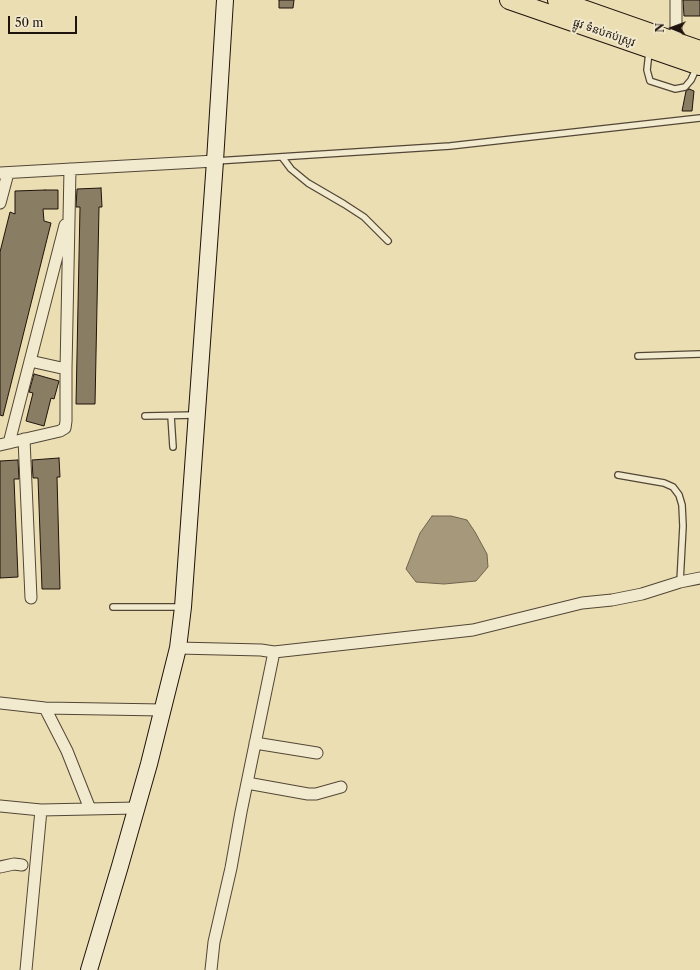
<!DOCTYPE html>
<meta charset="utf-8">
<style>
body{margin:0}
#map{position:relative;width:700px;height:970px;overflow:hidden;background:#ebdeb3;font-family:"Libre Caslon Text",serif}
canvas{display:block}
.north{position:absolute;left:652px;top:8px;width:40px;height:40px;-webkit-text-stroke:3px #f2eace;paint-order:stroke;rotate:271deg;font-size:11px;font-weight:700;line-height:16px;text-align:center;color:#1f130d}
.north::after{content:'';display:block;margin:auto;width:14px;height:18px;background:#1f130d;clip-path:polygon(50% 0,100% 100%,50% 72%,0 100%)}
.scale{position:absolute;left:8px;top:16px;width:69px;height:18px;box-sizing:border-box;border:2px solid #1f130d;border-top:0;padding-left:5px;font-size:12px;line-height:14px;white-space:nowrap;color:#1f130d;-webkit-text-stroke:3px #f2eace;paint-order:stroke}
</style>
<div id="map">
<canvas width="700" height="970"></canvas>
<div class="north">N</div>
<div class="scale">50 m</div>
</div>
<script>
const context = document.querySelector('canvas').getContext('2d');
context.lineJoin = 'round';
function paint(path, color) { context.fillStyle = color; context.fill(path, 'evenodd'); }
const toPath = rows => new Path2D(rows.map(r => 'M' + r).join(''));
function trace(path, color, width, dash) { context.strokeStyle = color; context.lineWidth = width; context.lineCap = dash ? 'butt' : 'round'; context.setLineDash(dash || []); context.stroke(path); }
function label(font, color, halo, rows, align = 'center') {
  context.font = font + ' "Libre Caslon Text","Noto Sans Khmer",serif'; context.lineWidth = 4; context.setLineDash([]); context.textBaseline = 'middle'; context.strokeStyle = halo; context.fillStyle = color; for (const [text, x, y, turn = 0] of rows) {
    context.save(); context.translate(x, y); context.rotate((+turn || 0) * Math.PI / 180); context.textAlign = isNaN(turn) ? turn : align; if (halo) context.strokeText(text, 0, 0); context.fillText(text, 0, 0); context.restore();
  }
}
const water = toPath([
 [432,516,451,516,467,520,475,532,487,554,488,567,476,581,444,584,416,582,406,569,420,533,432,516]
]);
paint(water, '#a6997b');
trace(water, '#70634f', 1);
const building = toPath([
 [279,0,294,0,293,8,279,8,279,0],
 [683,0,700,0,700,16,684,16,683,0],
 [689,89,694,91,692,111,682,111,686,91,689,89],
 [101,188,102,207,99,207,95,404,76,404,80,207,76,207,77,189,101,188],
 [45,190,58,190,58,209,43,209,44,221,51,223,3,416,0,415,0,252,10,212,15,214,15,191,45,190],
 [34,374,59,381,54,399,51,398,44,426,26,421,33,393,29,392,34,374],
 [59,458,60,477,57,477,60,589,42,589,38,478,33,478,32,460,59,458],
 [18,460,19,479,14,479,18,577,0,578,0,461,18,460]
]);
paint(building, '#897d63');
trace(building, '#1f130d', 1);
const service = toPath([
 [649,52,647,70,650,81,675,89,685,87,691,80,697,67],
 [282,157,291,169,308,183,344,204,364,217,388,241],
 [216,161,450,146,700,118],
 [638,356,700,354],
 [145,416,196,415],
 [171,416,173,447],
 [618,475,664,483,673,487,679,495,682,505,683,526,680,582],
 [113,607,182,607]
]);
const minor = toPath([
 [676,0,676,42],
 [0,173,215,161],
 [0,203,8,173],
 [30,361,66,369],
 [24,439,31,598],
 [9,443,65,225],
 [0,445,60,431,65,428,66,421,66,369,70,169],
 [178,648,261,650,274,652,473,630,582,603,612,600,642,594,680,582,700,578],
 [0,703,45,708,162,710],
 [45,708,67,751,90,809],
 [255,743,317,753],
 [247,783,308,794,316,794,341,787],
 [0,806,41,810,136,808],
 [0,867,14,864,22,865],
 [26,970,41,810],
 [211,970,214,942,231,868,241,812,274,652]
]);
const secondary = toPath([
 [89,970,120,866,149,764,178,648,183,607,215,161,225,0]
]);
const primary = toPath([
 [509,0,700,66],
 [557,0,700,50]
]);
trace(service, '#524636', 8);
trace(minor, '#524636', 13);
trace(secondary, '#1f130d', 18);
trace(primary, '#1f130d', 20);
trace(service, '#f2eace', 5.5);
trace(minor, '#f2eace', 11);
trace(secondary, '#f2eace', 16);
trace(primary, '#ebdeb3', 18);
label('11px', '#1f130d', '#f2eace', [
 ["ផ្លូវ ទំនប់កប់ស្រូវ",604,33,19]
]);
</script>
